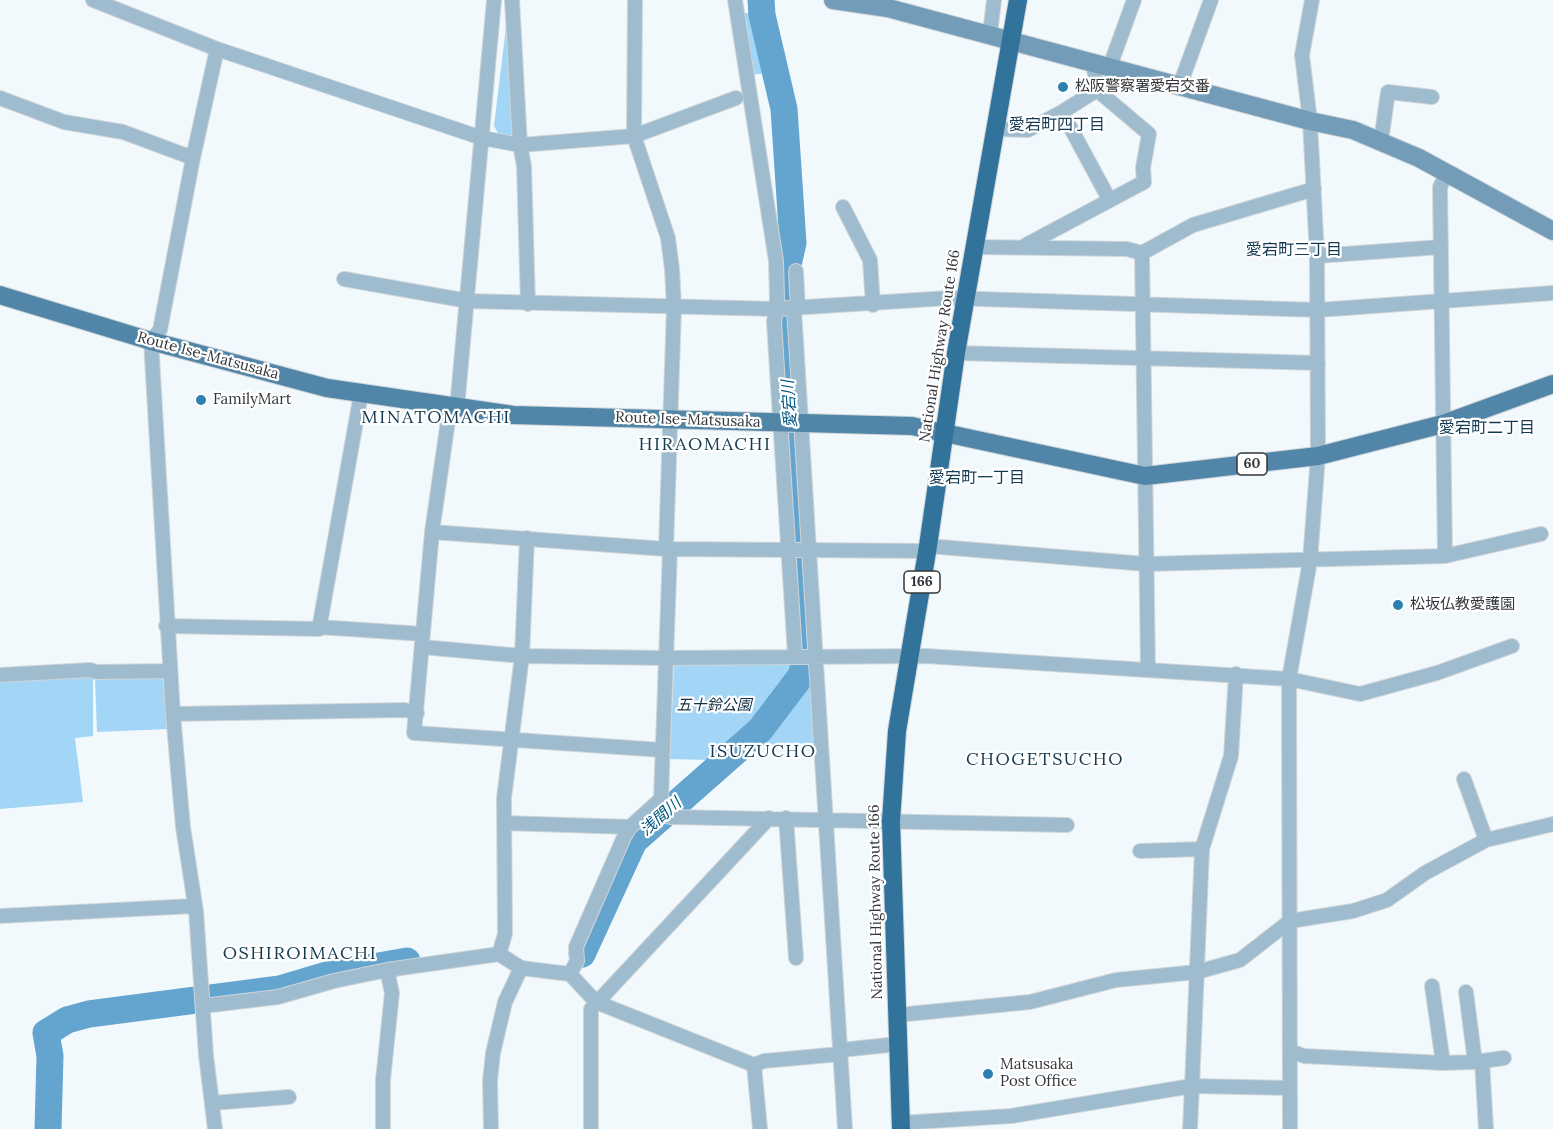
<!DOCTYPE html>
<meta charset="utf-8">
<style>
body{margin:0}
canvas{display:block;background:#f2f9fd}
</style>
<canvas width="1553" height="1129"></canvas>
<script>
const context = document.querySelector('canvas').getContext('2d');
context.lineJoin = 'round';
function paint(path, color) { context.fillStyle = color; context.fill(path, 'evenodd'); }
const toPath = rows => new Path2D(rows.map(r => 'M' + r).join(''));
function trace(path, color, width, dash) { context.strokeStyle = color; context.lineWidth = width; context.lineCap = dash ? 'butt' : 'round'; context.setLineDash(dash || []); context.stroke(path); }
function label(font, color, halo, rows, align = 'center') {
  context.font = font + ' Lora,"Noto Sans JP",serif'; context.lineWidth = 4.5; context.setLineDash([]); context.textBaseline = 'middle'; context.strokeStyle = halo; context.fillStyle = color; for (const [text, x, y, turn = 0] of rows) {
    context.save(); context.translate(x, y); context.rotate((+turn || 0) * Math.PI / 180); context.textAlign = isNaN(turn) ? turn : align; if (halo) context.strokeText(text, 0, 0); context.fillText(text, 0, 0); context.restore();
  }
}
paint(toPath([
 [742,13,758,13,771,72,752,75],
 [507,19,514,138,498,133,494,126],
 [745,663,810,663,815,743,731,746,710,760,670,759,674,665],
 [93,675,93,736,75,738,83,802,0,809,0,680],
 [160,677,165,681,168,729,97,732,95,679]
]), '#a3d5f6');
trace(toPath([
 [582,954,634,841,760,730,801,676,806,657,784,316,788,300,787,269,793,243,784,109,762,15,761,0],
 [48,1129,50,1056,46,1033,67,1020,89,1014,280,989,327,975,407,961]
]), '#64a5cf', 27);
const street = toPath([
 [93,0,217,49,482,138,520,145,634,136,736,98],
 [512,0,520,145,524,166,528,304],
 [635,0,634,136,668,238,672,269,674,307,666,549],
 [735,0,776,261,777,299,774,322,795,655],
 [990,34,994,0],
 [1110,66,1134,0],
 [1180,85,1211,0],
 [0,98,64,122,123,132,193,158],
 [1062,112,1097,90],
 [995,129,1028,130,1062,112,1109,199],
 [1381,141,1388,92,1432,97],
 [843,207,870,260,873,305],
 [1026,245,1144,182,1143,168,1149,134,1097,90,1093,61],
 [974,247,1127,249,1142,253,1193,225,1314,189],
 [1142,253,1148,670],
 [1317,256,1441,247],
 [796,271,798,309],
 [344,279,468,301,775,309,949,298,1318,310,1553,293],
 [794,309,845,1129],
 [956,353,1318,363],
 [450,407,432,532,414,733,662,750],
 [457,408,494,0],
 [432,532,666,549,928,551],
 [928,546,1146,564,1445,556,1541,534],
 [1445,556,1440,187,1447,173],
 [166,626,319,629,361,394],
 [319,627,423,634],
 [422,647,522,656,666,658,926,656,1289,679,1360,694,1437,673,1512,646],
 [0,675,90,670,97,672,169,671],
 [173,714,405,710,417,713],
 [1464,779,1486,840],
 [648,811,671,817,1067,825],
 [786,818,796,958],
 [504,823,630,827],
 [1140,851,1202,849],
 [0,916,194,906],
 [499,954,505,934,504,798,522,656,527,538],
 [499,954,521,968,570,974,596,1002,754,1065,764,1061,841,1054],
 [570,974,577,961,576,947,624,837,630,827,661,799,670,549],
 [1432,986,1443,1063],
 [1466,992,1475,1062],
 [203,1006,278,997,334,981,387,970,499,954],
 [897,1015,1030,1002,1116,980,1197,972,1240,960,1290,921,1353,911,1387,900,1425,873,1486,840,1553,824],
 [841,1050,898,1044],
 [1290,1051,1304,1056,1443,1063,1475,1062,1504,1058],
 [1482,1061,1486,1129],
 [754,1065,760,1129],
 [212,1103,289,1097],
 [900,1123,1011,1116,1192,1086,1202,849,1231,756,1236,674],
 [215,1129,206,1055,196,911,183,827,173,714,151,341,160,330,193,158,217,49],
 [383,1129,383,1080,392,993,387,970],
 [491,1129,490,1081,493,1053,505,1002,521,968],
 [591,1129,591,1009,769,818],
 [1190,1129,1192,1086,1289,1088],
 [1290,1129,1289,679,1310,561,1318,456,1317,256,1310,121,1302,55,1312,0]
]);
const secondary = toPath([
 [833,0,888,8,1310,121,1353,130,1419,158,1553,231]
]);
const primary = toPath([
 [0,295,151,341,327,388,513,415,912,426,1145,476,1318,456,1443,424,1553,384]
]);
const highway = toPath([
 [901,1129,891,821,897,731,928,546,956,353,1018,0]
]);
trace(street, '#cfd6da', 16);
trace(secondary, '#cfd6da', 20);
trace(primary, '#cfd6da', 20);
trace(highway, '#cfd6da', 20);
trace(street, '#9fbbce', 14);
trace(secondary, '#729cb8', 18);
trace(primary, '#5186a8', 18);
trace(highway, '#31739a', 18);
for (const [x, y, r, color] of [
 [1063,87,6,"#2d81b1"],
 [201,400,6,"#2d81b1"],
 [1398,605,6,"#2d81b1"],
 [988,1074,6,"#2d81b1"]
]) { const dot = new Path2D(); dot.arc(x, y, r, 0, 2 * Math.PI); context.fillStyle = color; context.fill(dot); trace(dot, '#fff', 2); }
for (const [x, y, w] of [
 [1252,464,30],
 [922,582,36]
]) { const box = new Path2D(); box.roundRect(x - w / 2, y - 11, w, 22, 4.5); context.fillStyle = '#fff'; context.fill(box); trace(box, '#32363a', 1.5); }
label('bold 14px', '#32363a', null, [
 ["60",1252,464],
 ["166",922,582]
]);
label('15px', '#32363a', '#fff', [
 ["松阪警察署愛宕交番",1075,87],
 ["FamilyMart",213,400],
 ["松坂仏教愛護園",1410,605],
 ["Matsusaka",1000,1065],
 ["Post Office",1000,1082]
], 'left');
label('15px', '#32363a', '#fff', [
 ["National Highway Route 166",940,346,-81],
 ["Route Ise-Matsusaka",208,356,15],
 ["Route Ise-Matsusaka",688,420,2],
 ["National Highway Route 166",876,902,-91]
]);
label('italic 15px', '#123042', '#fff', [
 ["五十鈴公園",714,706]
]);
label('16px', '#143b52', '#fff', [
 ["愛宕町四丁目",1057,125],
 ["愛宕町三丁目",1294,250],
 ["愛宕町二丁目",1487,428],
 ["愛宕町一丁目",977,478]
]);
label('italic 16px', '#005880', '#fff', [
 ["愛宕川",790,404,-94],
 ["浅間川",661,817,-41]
]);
context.letterSpacing = '1.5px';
label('18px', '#143b52', '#fff', [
 ["MINATOMACHI",436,418],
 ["HIRAOMACHI",705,445],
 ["ISUZUCHO",763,752],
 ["CHOGETSUCHO",1045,760],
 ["OSHIROIMACHI",300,954]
]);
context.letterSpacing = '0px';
</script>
